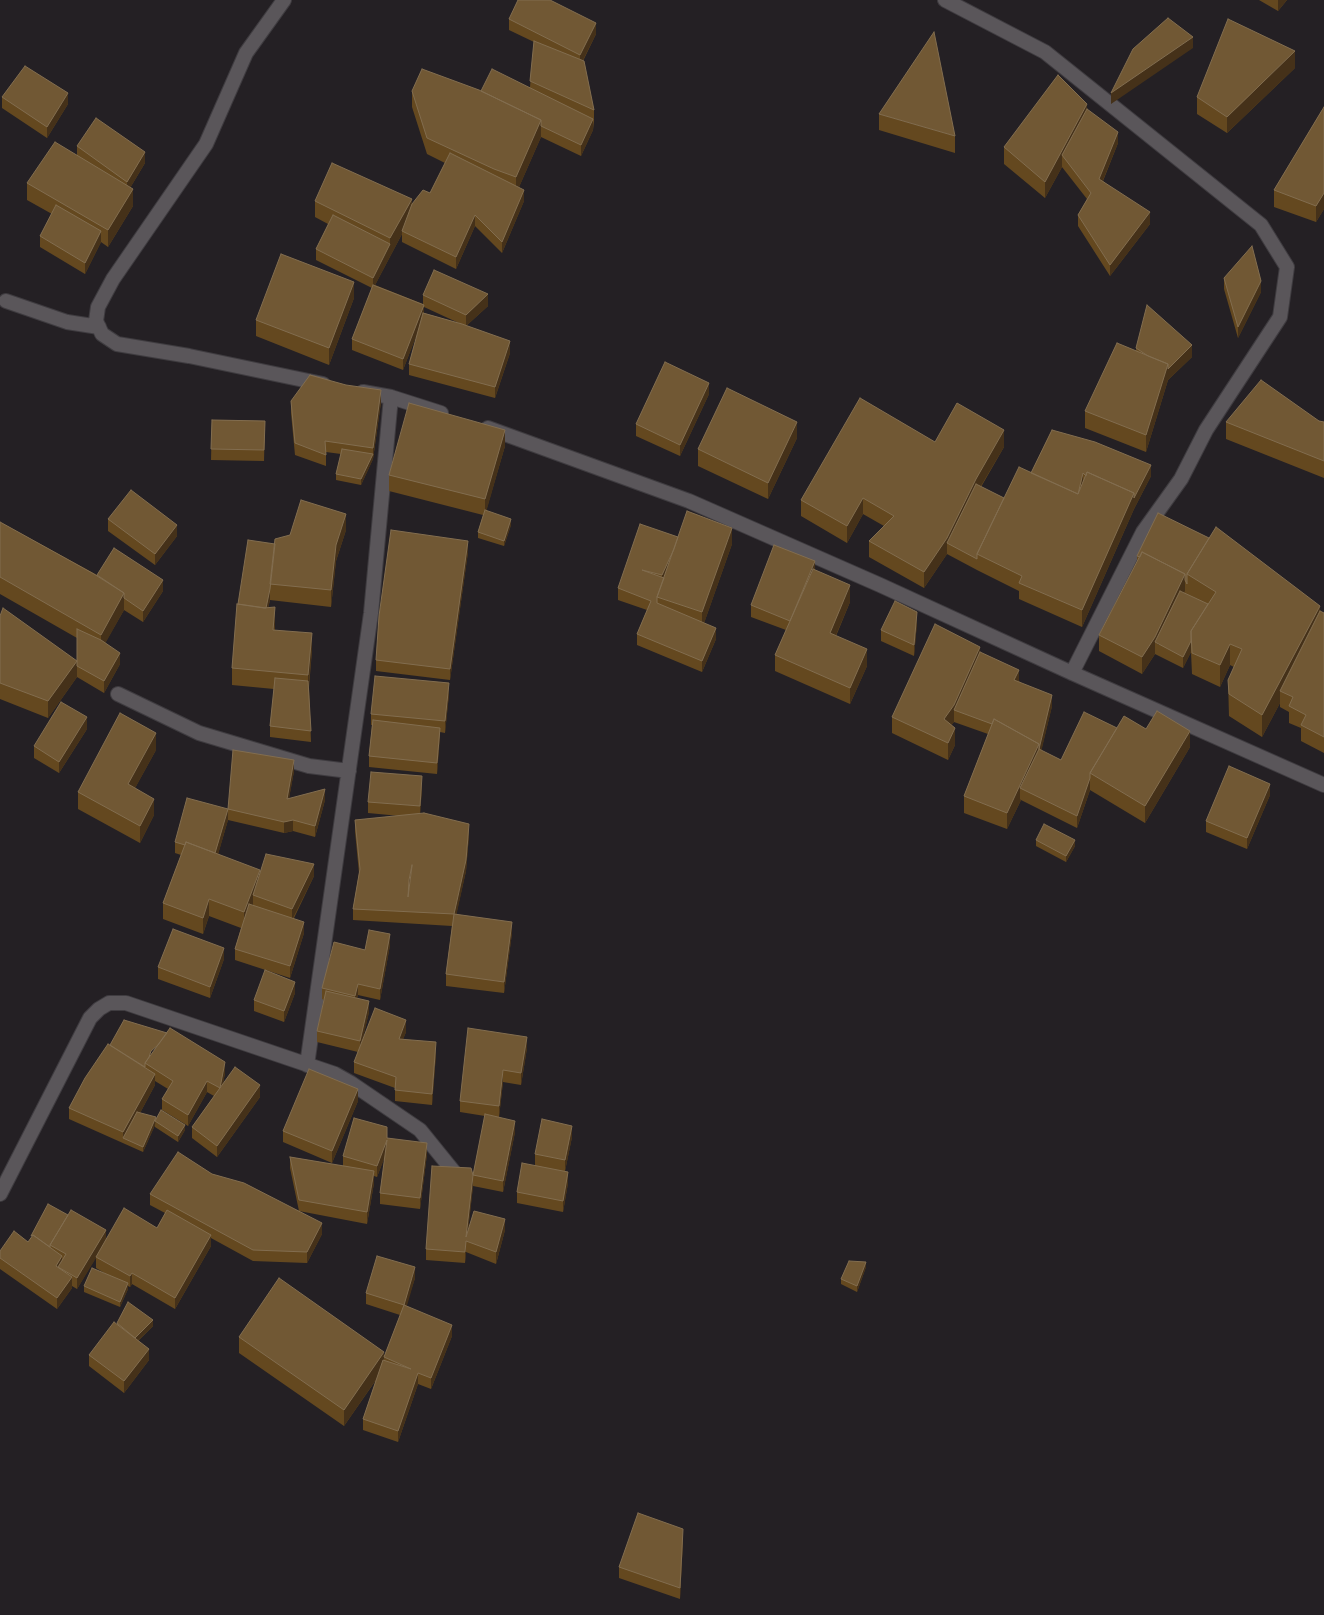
<!DOCTYPE html>
<style>
body{margin:0}
canvas{display:block;background:#242024}
</style>
<canvas width="1324" height="1615"></canvas>
<script>
const context = document.querySelector('canvas').getContext('2d');
context.lineJoin = 'round';
const toPath = rows => new Path2D(rows.map(r => 'M' + r).join(''));
function trace(path, color, width, dash) { context.strokeStyle = color; context.lineWidth = width; context.lineCap = dash ? 'butt' : 'round'; context.setLineDash(dash || []); context.stroke(path); }
function paint(path, color) { context.fillStyle = color; context.fill(path, 'evenodd'); }
const minor = toPath([
 [284,0,246,53,206,144,113,279,98,307,96,321,102,334,117,344,189,356,323,384],
 [945,0,1045,52,1261,225,1287,267,1280,317,1206,430,1181,479,1143,532,1072,673],
 [6,301,67,322,99,327],
 [363,392,391,397,441,413],
 [488,428,689,501,880,585,1072,673,1324,785],
 [118,694,199,733,309,766,349,771],
 [307,1065,371,613,391,397],
 [0,1194,90,1018,99,1009,109,1003,126,1003,335,1074,351,1083,420,1130,454,1172]
]);
trace(minor, '#3f3c40', 16);
trace(minor, '#5a565a', 14);
paint(toPath([
 [1259,0,1287,0,1278,11],
 [509,19,596,34,583,61,594,110,594,121,593,130,581,156,541,137,519,187,524,201,502,253,475,226,456,269,402,242,402,234,375,285,423,304,423,295,488,306,466,326,510,353,495,398,409,375,409,364,418,331,403,370,352,350,352,339,372,288,316,260,316,249,328,224,315,217,315,201,412,204,430,193,445,163,427,154,412,107,412,91,481,91,530,87,534,42,509,30],
 [424,307,461,324,424,313],
 [1295,68,1227,133,1197,114,1197,97],
 [2,97,68,104,47,138,2,108],
 [1324,107,1324,209,1316,222,1274,207,1274,190],
 [1087,109,1118,143,1103,181,1150,224,1110,276,1078,226,1078,215,1087,199,1062,167,1045,198,1004,164,1004,147],
 [879,114,955,136,955,153,879,130],
 [77,146,145,163,130,188,133,206,108,247,101,242,85,274,40,247,40,236,52,214,27,200,27,183,77,156],
 [1224,278,1261,292,1238,338,1224,289],
 [354,298,329,365,256,336,256,320],
 [1136,348,1192,357,1168,380,1146,452,1085,428,1085,411,1136,351],
 [709,394,680,456,636,436,636,424],
 [291,401,381,402,373,459,361,485,336,480,336,474,341,454,326,452,326,466,295,455,291,413],
 [212,420,265,421,264,461,211,460],
 [1319,421,1324,422,1324,478,1226,439,1226,422],
 [1052,430,1151,476,1134,509,1082,627,1019,599,1019,591,977,570,947,554,924,588,869,557,869,541,884,526,863,514,847,543,801,516,801,500,935,442,1004,447,981,487,1004,498,1031,473],
 [797,438,768,499,698,466,698,449],
 [505,446,486,511,511,525,504,546,478,538,478,532,483,515,389,491,389,475],
 [108,519,177,536,155,565,108,531],
 [0,522,97,575,163,591,143,622,124,610,105,643,120,664,104,693,77,677,48,718,0,699,0,616,77,661,77,638,0,594],
 [346,530,336,561,331,607,270,600,268,608,275,624,275,630,312,650,309,687,311,742,270,737,270,726,274,689,232,685,232,668,238,604,275,544],
 [678,537,732,544,704,623,716,639,702,672,637,645,637,634,647,610,618,600,618,588],
 [468,552,450,680,376,671,376,660],
 [1137,556,1320,611,1324,613,1324,753,1301,741,1301,728,1289,723,1289,712,1280,707,1280,703,1262,737,1229,716,1228,680,1234,667,1230,665,1220,687,1192,674,1191,652,1183,668,1155,654,1142,674,1099,651,1099,635,1137,562],
 [815,570,850,602,836,636,867,666,850,704,775,671,775,655,786,630,751,617,751,605],
 [917,623,914,656,881,641,881,630],
 [980,652,1052,706,1041,751,1061,760,1117,728,1146,729,1190,747,1145,823,1090,790,1077,828,1021,800,1007,829,964,813,964,796,988,734,954,722,951,725,955,745,948,760,892,733,892,717],
 [449,694,445,733,440,732,437,774,369,767,369,756,372,725,371,725,371,714],
 [87,729,59,773,34,758,34,746],
 [156,750,135,788,154,815,140,843,78,809,78,792],
 [294,771,289,798,325,800,315,837,293,831,284,833,228,820,218,854,260,873,314,876,294,918,304,933,290,978,235,960,235,949,241,928,209,916,203,934,163,919,163,903,181,855,175,853,175,842,228,809],
 [422,788,420,814,469,835,466,871,456,915,512,933,504,993,446,986,446,974,452,926,353,920,353,909,359,873,355,831,355,820,400,816,368,813,368,802],
 [1270,795,1247,849,1206,832,1206,821],
 [1036,840,1075,846,1066,862,1036,846],
 [390,945,380,1000,358,995,357,998,369,1012,362,1041,406,1032,403,1039,436,1054,432,1105,395,1101,395,1088,354,1073,354,1062,358,1052,317,1042,317,1031,324,1000,322,999,322,988,365,950],
 [224,959,210,998,158,979,158,967],
 [295,993,284,1022,254,1011,254,1000],
 [110,1045,225,1073,223,1083,260,1097,217,1157,192,1138,192,1127,214,1096,207,1092,188,1126,162,1110,162,1099,168,1089,155,1081,155,1085,140,1113,185,1130,178,1142,155,1127,155,1125,143,1152,69,1119,69,1108],
 [527,1048,521,1085,503,1082,499,1117,515,1132,503,1192,473,1186,468,1230,505,1230,496,1264,466,1252,465,1263,426,1260,426,1249,473,1175,485,1116,460,1112,460,1101],
 [358,1101,332,1163,283,1142,283,1131],
 [572,1137,565,1171,568,1183,563,1212,517,1203,517,1192,535,1165,535,1154],
 [387,1138,427,1154,420,1209,380,1204,380,1193,385,1156,377,1177,374,1176,374,1183,367,1224,299,1211,322,1234,307,1263,253,1261,211,1238,211,1246,175,1309,132,1284,130,1287,128,1286,128,1289,120,1307,84,1292,84,1286,106,1274,96,1268,96,1257,77,1289,72,1286,72,1288,57,1309,0,1269,0,1251,28,1242,106,1241,157,1228,165,1213,150,1205,150,1194,212,1174,299,1211,290,1168,290,1157,343,1166,343,1156],
 [866,1267,857,1292,841,1284,841,1279],
 [415,1278,406,1306,452,1336,431,1389,418,1384,398,1442,363,1430,363,1419,376,1380,344,1426,239,1353,239,1337,384,1357,400,1315,366,1304,366,1293],
 [117,1323,153,1326,138,1341,149,1360,124,1393,89,1366,89,1355,117,1325],
 [683,1540,680,1599,619,1578,619,1567]
]), '#64481f');
paint(toPath([
 [1278,0,1287,0,1278,11],
 [596,23,596,34,580,66,580,55],
 [1193,37,1193,48,1111,104,1111,93],
 [1295,51,1295,68,1227,133,1227,117],
 [68,93,68,104,47,138,47,127],
 [1087,104,1087,120,1062,155,1062,167,1045,198,1045,182],
 [593,119,593,130,581,156,581,145],
 [541,120,541,137,516,194,516,177],
 [1118,132,1118,143,1099,190,1099,179],
 [145,152,145,163,127,193,127,182],
 [133,189,133,206,108,247,108,230],
 [524,190,524,201,502,253,502,242],
 [1324,193,1324,209,1316,222,1316,206],
 [412,199,412,216,402,231,402,234,373,289,373,278,390,244,390,238],
 [1150,212,1150,224,1110,276,1110,265],
 [475,215,475,226,456,269,456,257],
 [101,231,101,242,85,274,85,263],
 [1261,281,1261,292,1238,338,1238,327],
 [354,282,354,298,329,365,329,348],
 [488,294,488,306,466,326,466,315],
 [424,305,424,316,403,370,403,359],
 [510,341,510,353,495,398,495,387],
 [1192,345,1192,357,1168,380,1146,452,1146,435,1168,364],
 [709,383,709,394,680,456,680,445],
 [381,390,381,402,373,459,361,485,361,479,373,454,373,448],
 [797,422,797,438,768,499,768,483],
 [505,430,505,446,485,516,485,499],
 [1004,430,1004,447,947,543,947,554,924,588,924,572,976,479],
 [1151,465,1151,476,1134,509,1082,627,1082,610,1134,493],
 [1083,473,1083,484,1078,500],
 [863,498,863,514,847,543,847,526],
 [346,514,346,530,336,561,331,607,331,590,336,545],
 [511,519,511,525,504,546,504,541],
 [177,525,177,536,155,565,155,554],
 [732,528,732,544,702,629,702,612],
 [679,538,662,587,662,575],
 [468,541,468,552,450,680,450,669],
 [815,561,815,573,792,622],
 [1185,574,1185,591,1159,645,1155,642,1155,654,1142,674,1142,657],
 [163,580,163,591,143,622,143,611],
 [850,585,850,602,830,649,830,633],
 [270,589,270,600,264,625,264,614],
 [124,593,124,610,101,651,101,635],
 [1320,606,1320,628,1280,691,1280,703,1262,737,1262,715],
 [275,607,275,624,273,646,273,630],
 [917,612,917,623,914,656,914,645],
 [716,628,716,639,702,672,702,661],
 [312,633,312,650,308,692,308,675],
 [1191,641,1191,652,1183,668,1183,657],
 [1230,644,1230,665,1220,687,1220,665],
 [980,647,980,663,954,710,954,722,944,735,944,719],
 [867,649,867,666,850,704,850,688],
 [120,653,120,664,104,693,104,681],
 [77,661,77,677,48,718,48,701],
 [1019,670,1019,681,1014,691,1014,680],
 [449,683,449,694,445,733,445,721],
 [1052,695,1052,706,1039,761,1020,788,1020,799,1021,800,1007,829,1007,813],
 [87,717,87,729,59,773,59,762],
 [440,728,440,739,437,774,437,763],
 [955,728,955,745,948,760,948,743],
 [1190,731,1190,747,1145,823,1145,806],
 [156,733,156,750,128,801,128,784],
 [294,760,294,771,287,810,287,799],
 [422,776,422,788,420,817,420,806],
 [1090,778,1090,790,1077,828,1077,816],
 [1270,784,1270,795,1247,849,1247,838],
 [325,789,325,800,315,837,315,826],
 [154,799,154,815,140,843,140,826],
 [228,809,228,820,215,865,215,854],
 [293,820,293,831,284,833,284,822],
 [469,824,469,835,466,871,454,926,454,914],
 [1075,840,1075,846,1066,862,1066,856],
 [314,864,314,876,292,920,292,909],
 [412,865,412,877,409,891,409,880],
 [260,870,260,887,253,895,253,905,244,929,244,912],
 [209,899,209,916,203,934,203,918],
 [304,922,304,933,290,978,290,966],
 [512,922,512,933,504,993,504,982],
 [390,934,390,945,380,1000,380,989],
 [224,948,224,959,210,998,210,987],
 [295,982,295,993,284,1022,284,1011],
 [358,984,358,995,355,1008,355,996],
 [369,1001,369,1012,360,1052,360,1041],
 [406,1020,406,1032,399,1050,399,1039],
 [527,1037,527,1048,521,1085,521,1073],
 [436,1042,436,1054,432,1105,432,1094],
 [225,1062,225,1073,220,1099,220,1088],
 [503,1070,503,1082,499,1117,499,1106],
 [155,1074,155,1085,126,1139,123,1138,123,1132],
 [207,1081,207,1092,188,1126,188,1115],
 [260,1085,260,1097,217,1157,217,1146],
 [358,1089,358,1101,332,1163,332,1151],
 [156,1117,155,1125,143,1152,143,1147],
 [515,1121,515,1132,503,1192,503,1181],
 [185,1125,185,1130,178,1142,178,1136],
 [572,1126,572,1137,565,1171,565,1160],
 [387,1140,387,1151,377,1177,377,1166],
 [427,1143,427,1154,420,1209,420,1198],
 [374,1171,374,1183,367,1224,367,1212],
 [568,1172,568,1183,563,1212,563,1201],
 [473,1175,473,1186,467,1242,466,1237],
 [505,1219,505,1230,496,1264,496,1252],
 [322,1223,322,1234,307,1263,307,1252],
 [106,1230,106,1242,77,1289,77,1278],
 [211,1235,211,1246,175,1309,175,1298],
 [466,1241,466,1252,465,1263,465,1252],
 [62,1256,62,1267,58,1267,58,1274,56,1266],
 [866,1262,866,1267,857,1292,857,1286],
 [415,1267,415,1278,404,1316,404,1305],
 [132,1273,132,1284,130,1287,130,1276],
 [72,1277,72,1288,57,1309,57,1298],
 [128,1283,128,1289,120,1307,120,1302],
 [153,1320,153,1326,134,1344,134,1338],
 [452,1325,452,1336,431,1389,431,1378],
 [149,1349,149,1360,124,1393,124,1381],
 [384,1352,384,1368,344,1426,344,1410],
 [418,1373,418,1384,398,1442,398,1431],
 [683,1529,683,1540,680,1599,680,1588]
]), '#453119');
const building = toPath([
 [518,0,550,0,596,23,580,55,509,19,518,0],
 [1168,18,1193,37,1111,93,1133,49,1168,18],
 [1228,19,1295,51,1227,117,1197,97,1228,19],
 [934,32,955,136,879,114,934,32],
 [534,41,584,61,594,110,530,81,534,41],
 [25,66,68,93,47,127,2,97,25,66],
 [422,69,479,90,541,120,516,177,494,169,427,138,412,91,422,69],
 [492,69,593,119,581,145,541,126,541,120,481,91,492,69],
 [1058,75,1087,104,1045,182,1004,147,1058,75],
 [1324,107,1324,193,1316,206,1274,190,1324,107],
 [1087,109,1118,132,1099,179,1150,212,1110,265,1078,215,1091,193,1062,155,1087,109],
 [96,118,145,152,127,182,77,146,96,118],
 [55,142,133,189,108,230,27,183,55,142],
 [450,153,524,190,502,242,475,215,456,257,402,231,412,204,423,190,430,193,450,153],
 [332,163,412,199,390,238,315,201,332,163],
 [56,205,101,231,85,263,40,236,56,205],
 [333,215,390,244,373,278,316,249,333,215],
 [1252,246,1261,281,1238,327,1224,278,1252,246],
 [281,254,354,282,329,348,256,320,281,254],
 [434,270,488,294,466,315,423,295,434,270],
 [373,285,424,305,403,359,352,339,373,285],
 [1147,305,1192,345,1168,369,1168,364,1148,356,1136,348,1147,305],
 [423,313,462,324,510,341,495,387,409,364,423,313],
 [1117,343,1168,364,1146,435,1085,411,1117,343],
 [665,362,709,383,680,445,636,424,665,362],
 [310,375,346,385,381,390,373,448,325,441,326,455,295,443,291,401,310,375],
 [1261,380,1319,421,1324,422,1324,461,1226,422,1261,380],
 [727,388,797,422,768,483,698,449,727,388],
 [860,398,935,442,957,403,1004,430,976,479,947,538,924,572,869,541,894,516,863,498,847,526,801,500,860,398],
 [409,403,505,430,485,499,389,475,409,403],
 [212,420,265,421,264,450,211,449,212,420],
 [1052,430,1095,442,1151,465,1134,498,1134,493,1087,472,1086,476,1083,473,1079,490,1078,494,1031,473,1052,430],
 [342,449,373,454,361,479,336,474,342,449],
 [1019,467,1078,494,1087,472,1134,493,1082,610,1019,583,1022,576,977,554,1019,467],
 [976,484,1004,498,977,554,977,559,947,543,976,484],
 [131,490,177,525,155,554,108,519,131,490],
 [301,500,346,514,336,545,331,590,270,584,275,539,290,535,301,500],
 [485,510,511,519,504,541,478,532,485,510],
 [687,511,732,528,702,612,657,597,687,511],
 [1158,513,1209,538,1187,574,1187,584,1185,580,1185,574,1142,552,1140,557,1137,556,1158,513],
 [0,522,94,574,124,593,101,635,0,577,0,522],
 [640,524,678,537,674,549,662,575,642,570,664,578,657,597,657,603,716,628,702,661,637,634,651,601,618,588,640,524],
 [1216,527,1320,606,1262,715,1229,694,1228,680,1242,649,1230,644,1220,665,1192,653,1191,631,1216,592,1187,574,1216,527],
 [391,530,468,541,450,669,376,660,379,616,391,530],
 [248,540,275,544,270,589,266,608,238,604,248,540],
 [774,545,815,561,790,621,751,605,774,545],
 [114,548,163,580,143,611,124,598,124,593,97,575,114,548],
 [1142,552,1185,574,1155,637,1142,657,1099,635,1142,552],
 [813,569,850,585,830,633,867,649,850,688,775,655,813,569],
 [1180,591,1208,604,1191,631,1191,641,1183,657,1155,642,1180,591],
 [895,601,917,612,914,645,881,630,895,601],
 [237,604,264,608,275,607,273,630,312,633,308,675,232,668,237,604],
 [3,608,77,661,48,701,0,683,0,616,3,608],
 [1320,611,1324,613,1324,737,1301,725,1306,715,1289,706,1293,697,1280,691,1320,611],
 [935,624,980,647,954,705,944,719,955,728,948,743,892,717,935,624],
 [77,629,101,640,120,653,104,681,77,666,77,629],
 [980,652,1019,670,1014,680,1052,695,1039,749,1039,744,994,719,992,724,954,710,980,652],
 [375,676,449,683,445,721,371,714,375,676],
 [275,678,308,681,311,731,270,726,275,678],
 [61,702,87,717,59,762,34,746,61,702],
 [1157,711,1190,731,1145,806,1090,773,1124,716,1146,729,1157,711],
 [1084,712,1117,728,1090,773,1090,778,1077,816,1020,788,1039,749,1061,760,1084,712],
 [120,713,156,733,128,784,154,799,140,826,78,792,120,713],
 [994,719,1039,744,1007,813,964,796,994,719],
 [373,720,440,728,437,763,369,756,373,720],
 [233,750,294,760,287,799,325,789,315,826,293,820,284,822,228,809,233,750],
 [1229,766,1270,784,1247,838,1206,821,1229,766],
 [371,772,422,776,420,806,368,802,371,772],
 [187,798,228,809,215,853,186,842,185,845,175,842,187,798],
 [424,813,469,824,466,860,454,914,512,922,504,982,446,974,454,914,353,909,360,869,355,820,424,813],
 [412,865,412,866,408,897,409,880,412,865],
 [1044,824,1075,840,1066,856,1036,840,1044,824],
 [186,842,260,870,244,912,209,899,203,918,163,903,186,842],
 [266,854,314,864,292,909,253,895,266,854],
 [249,904,304,922,290,966,235,949,249,904],
 [173,929,224,948,210,987,158,967,173,929],
 [369,930,390,934,380,989,358,984,355,996,322,988,334,942,365,950,369,930],
 [265,970,295,982,284,1011,254,1000,265,970],
 [326,991,369,1001,360,1041,317,1031,326,991],
 [375,1008,406,1020,399,1039,436,1042,432,1094,395,1090,396,1077,354,1062,375,1008],
 [124,1020,167,1033,158,1045,151,1051,149,1057,145,1063,145,1067,110,1045,124,1020],
 [170,1028,225,1062,220,1088,207,1081,188,1115,162,1099,173,1081,145,1063,170,1028],
 [468,1028,527,1037,521,1073,503,1070,499,1106,460,1101,468,1028],
 [108,1044,155,1074,123,1132,69,1108,85,1078,108,1044],
 [235,1067,260,1085,217,1146,192,1127,235,1067],
 [309,1069,358,1089,332,1151,283,1131,309,1069],
 [161,1110,185,1125,178,1136,155,1121,161,1110],
 [137,1112,156,1117,143,1147,123,1138,137,1112],
 [485,1114,515,1121,503,1181,473,1175,485,1114],
 [354,1118,387,1127,387,1138,427,1143,420,1198,380,1193,387,1140,377,1166,343,1156,354,1118],
 [542,1119,572,1126,565,1160,535,1154,542,1119],
 [178,1152,212,1174,244,1183,322,1223,307,1252,253,1250,150,1194,178,1152],
 [290,1157,374,1171,367,1212,299,1200,290,1157],
 [522,1163,568,1172,563,1201,517,1192,522,1163],
 [432,1166,471,1168,473,1175,466,1237,474,1211,505,1219,496,1252,466,1241,465,1252,426,1249,432,1166],
 [48,1204,68,1215,50,1245,50,1247,33,1235,31,1236,48,1204],
 [124,1208,157,1228,167,1210,211,1235,175,1298,132,1273,130,1276,96,1257,124,1208],
 [71,1210,106,1230,77,1278,58,1267,66,1254,50,1245,71,1210],
 [14,1231,28,1242,33,1235,62,1256,56,1266,72,1277,57,1298,0,1258,0,1251,14,1231],
 [377,1256,415,1267,404,1305,366,1293,377,1256],
 [849,1261,866,1262,857,1286,841,1279,849,1261],
 [92,1268,128,1283,120,1302,84,1286,92,1268],
 [279,1278,384,1352,344,1410,239,1337,279,1278],
 [128,1302,153,1320,135,1338,117,1323,128,1302],
 [404,1305,452,1325,431,1378,418,1373,398,1431,363,1419,383,1360,411,1369,384,1357,404,1305],
 [114,1322,149,1349,124,1381,89,1355,114,1322],
 [638,1513,683,1529,680,1588,619,1567,638,1513]
]);
paint(building, '#715834');
trace(building, '#826d4f', 1);
</script>
